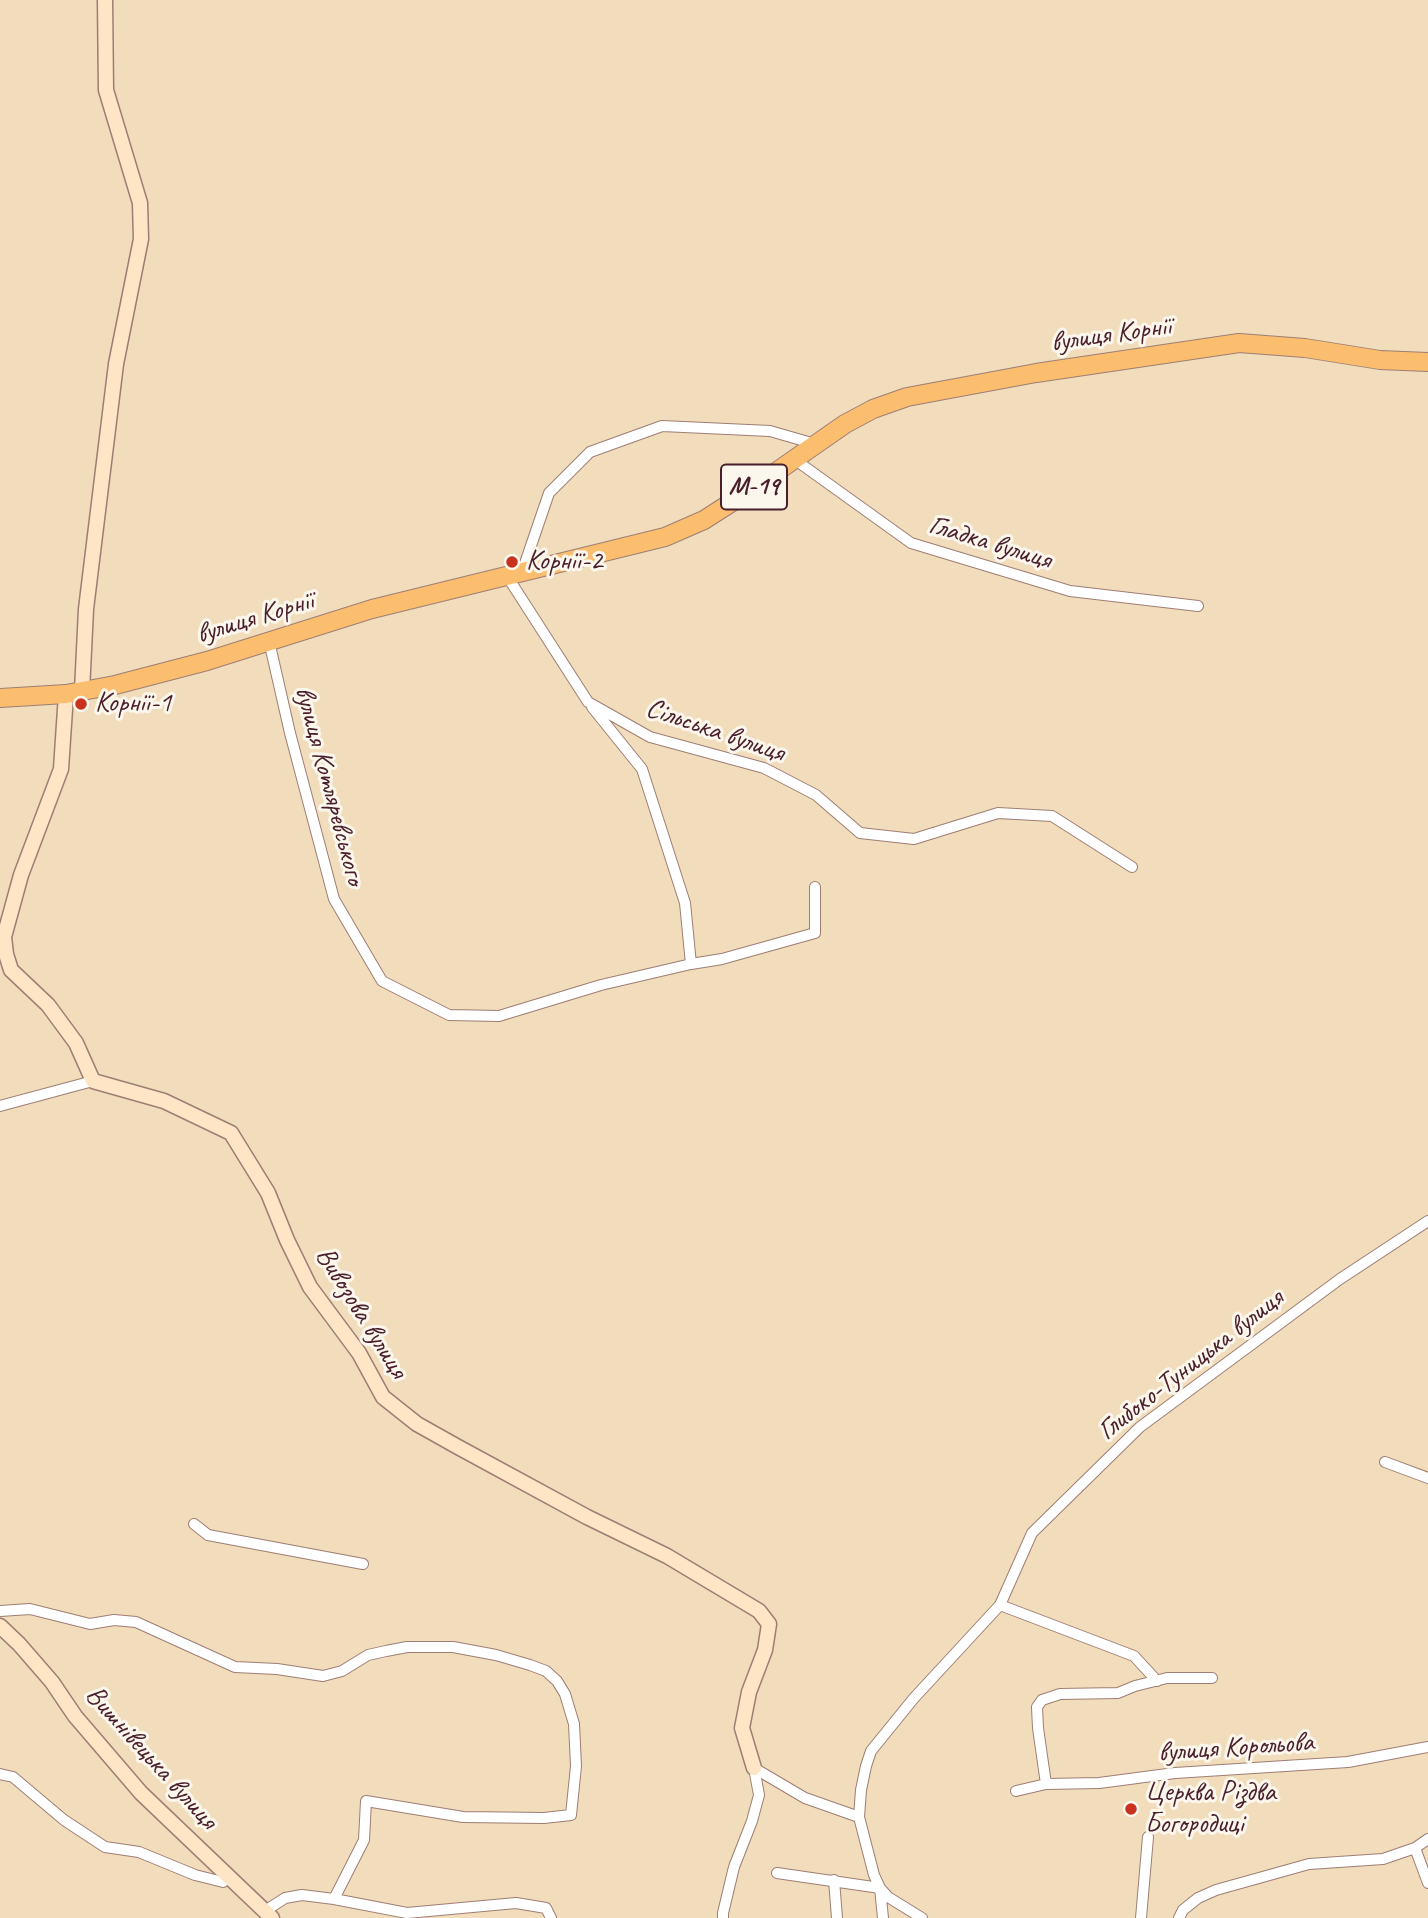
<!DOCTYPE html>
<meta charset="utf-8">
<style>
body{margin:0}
canvas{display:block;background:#f1dcbc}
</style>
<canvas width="1428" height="1918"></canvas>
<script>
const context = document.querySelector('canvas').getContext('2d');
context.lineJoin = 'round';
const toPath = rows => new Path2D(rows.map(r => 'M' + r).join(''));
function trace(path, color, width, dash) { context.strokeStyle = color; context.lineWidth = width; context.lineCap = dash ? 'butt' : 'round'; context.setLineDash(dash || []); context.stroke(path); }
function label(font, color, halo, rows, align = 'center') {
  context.font = font + ' Caveat,sans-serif'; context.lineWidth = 6; context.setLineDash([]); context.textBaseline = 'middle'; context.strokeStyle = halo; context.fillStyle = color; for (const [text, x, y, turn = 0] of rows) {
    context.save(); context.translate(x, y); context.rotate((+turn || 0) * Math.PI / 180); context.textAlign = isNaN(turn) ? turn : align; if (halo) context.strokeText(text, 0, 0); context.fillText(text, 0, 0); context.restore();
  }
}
const street = toPath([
 [794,459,911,543,1070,591,1198,606],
 [522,572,549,493,590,452,662,426,770,431,815,444],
 [507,576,588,702,650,737,764,768,816,795,860,833,914,839,998,813,1052,816,1132,867],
 [269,641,290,733,334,899,382,981,449,1015,499,1016,601,985,691,964],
 [592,707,642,769,685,903,691,964,722,959,815,933,815,887],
 [0,1106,93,1081],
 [1385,1462,1428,1478],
 [194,1524,208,1535,363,1564],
 [0,1611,30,1609,90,1624,114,1620,136,1622,235,1667,277,1669,323,1676,342,1671,368,1655,386,1651,407,1647,453,1647,496,1655,530,1665,546,1671,557,1681,565,1694,574,1724,576,1766,571,1815,544,1818,463,1817,366,1801,364,1840,334,1899],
 [1157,1681,1134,1656,1000,1605,1032,1533,1140,1427,1340,1279,1428,1221],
 [754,1768,805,1798,859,1817],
 [0,1774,13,1777,64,1820,105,1847,139,1852,195,1875,223,1882,230,1877],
 [1046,1784,1038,1728,1037,1707,1042,1700,1060,1694,1118,1693,1135,1686,1167,1678,1212,1678],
 [1016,1791,1046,1784,1099,1783,1175,1773,1348,1762,1428,1747],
 [1415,1848,1428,1883],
 [777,1873,880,1888,883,1918],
 [834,1880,837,1918],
 [265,1911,285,1898,302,1895,334,1899,407,1913,516,1903,546,1908,551,1918],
 [723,1918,723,1913,734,1867,752,1821,759,1795,754,1768],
 [922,1918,888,1897,880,1888,874,1875,859,1817,861,1790,866,1766,871,1751,914,1698,1000,1605],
 [1141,1918,1148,1837],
 [1179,1918,1183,1910,1198,1898,1216,1890,1309,1864,1383,1859,1415,1848,1428,1839]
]);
const secondary = toPath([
 [82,691,86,609,116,364,141,239,140,203,106,90,105,0],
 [66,694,61,769,21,875,4,937,6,954,11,970,48,1005,76,1043,93,1081,164,1101,231,1133,268,1193,287,1240,310,1287,359,1353,383,1397,417,1424,458,1447,587,1517,667,1556,759,1611,769,1624,765,1650,749,1692,742,1728,754,1768],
 [0,1626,19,1644,52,1682,75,1716,141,1793,272,1918]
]);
const highway = toPath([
 [0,698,66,694,115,685,207,661,372,609,665,537,704,520,743,495,845,424,873,409,907,397,1036,373,1239,343,1305,348,1380,360,1428,362]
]);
trace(street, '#9e7e74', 12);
trace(secondary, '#9e7e74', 17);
trace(highway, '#9e7e74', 20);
trace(street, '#fff', 10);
trace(secondary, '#fde5c5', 14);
trace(highway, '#fbbd6e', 18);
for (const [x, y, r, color] of [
 [512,562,7,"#c8321e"],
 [81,704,7,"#c8321e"],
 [1131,1809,7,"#c8321e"]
]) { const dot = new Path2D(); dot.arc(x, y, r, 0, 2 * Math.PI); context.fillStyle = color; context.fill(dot); trace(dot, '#fbf7ec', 2.5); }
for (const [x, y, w] of [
 [754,487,66]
]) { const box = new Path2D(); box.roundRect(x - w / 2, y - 22.5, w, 45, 5); context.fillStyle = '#fbf7ec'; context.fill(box); trace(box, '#4a1f2b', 2); }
label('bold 26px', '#4a1f2b', null, [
 ["М-19",754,487]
]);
label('28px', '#4a1f2b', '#fbf7ec', [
 ["вулиця Корнії",1111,335,-8],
 ["Гладка вулиця",990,543,17],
 ["вулиця Корнії",255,618,-17],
 ["Сільська вулиця",715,731,19],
 ["вулиця Котляревського",329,786,75],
 ["Вивозова вулиця",361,1313,58],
 ["Глибоко-Туницька вулиця",1191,1365,-38],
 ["вулиця Корольова",1236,1748,-4],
 ["Вишнівецька вулиця",151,1758,48]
]);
label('28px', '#4a1f2b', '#fbf7ec', [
 ["Корнії-2",526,562],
 ["Корнії-1",95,704],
 ["Церква Різдва",1145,1793],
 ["Богородиці",1145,1825]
], 'left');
</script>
